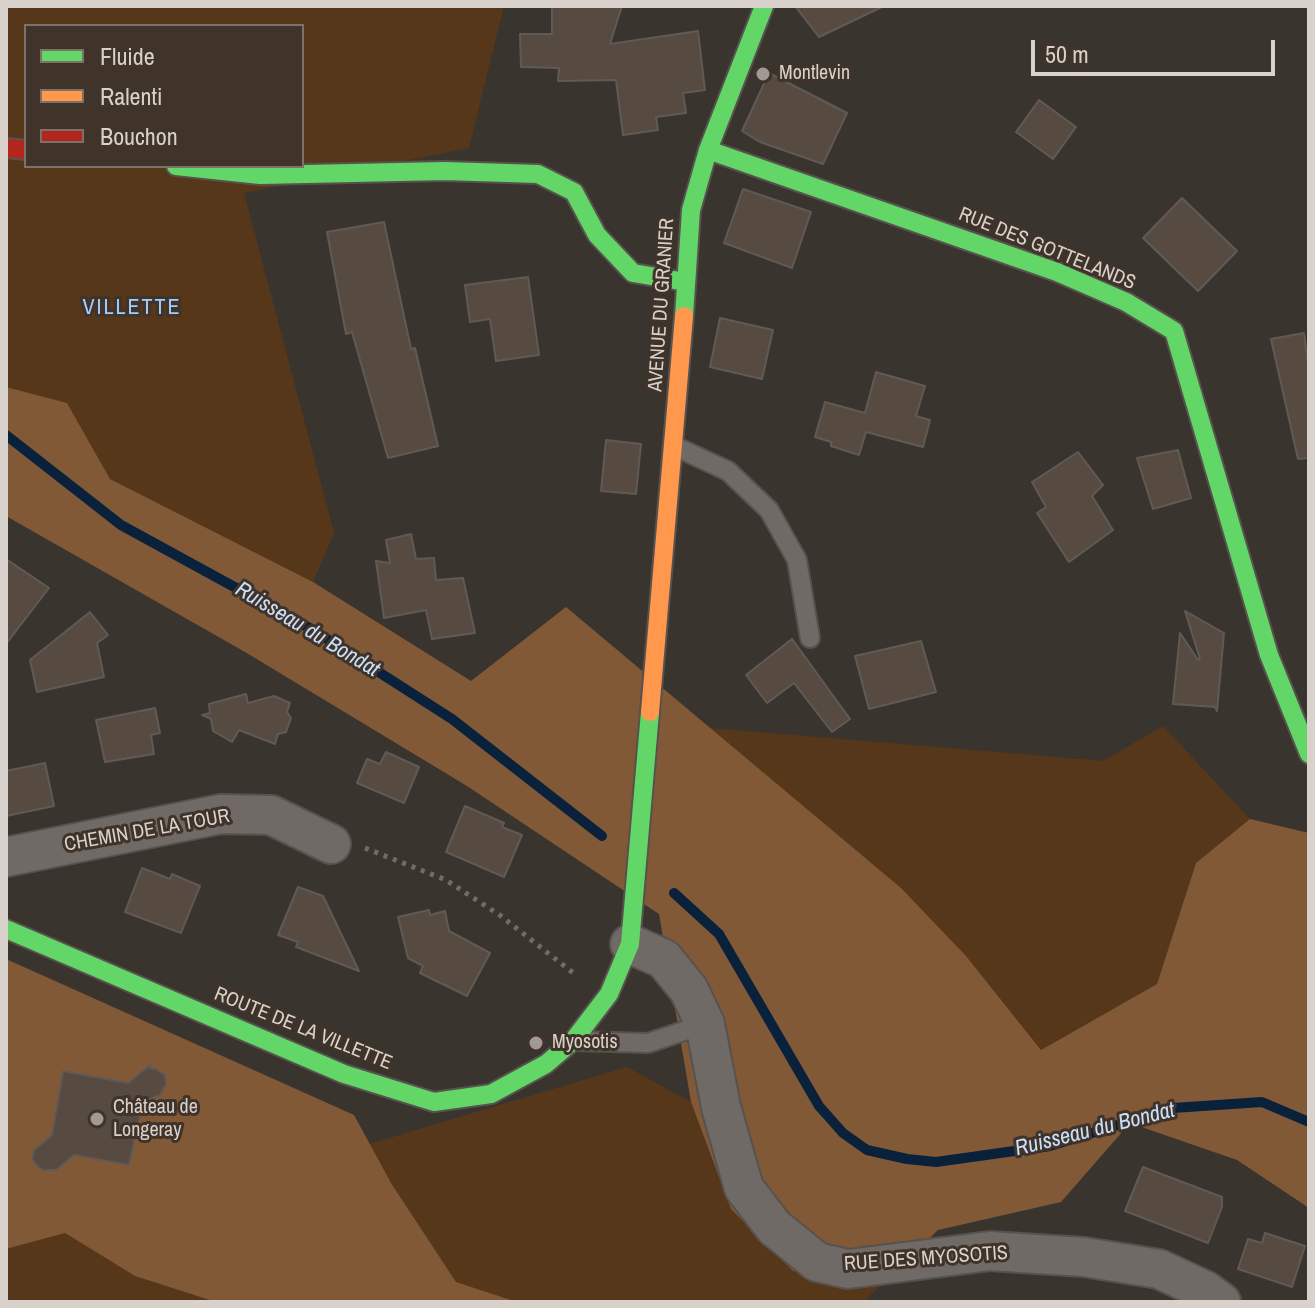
<!DOCTYPE html>
<meta charset="utf-8">
<style>
body{margin:0}
#map{position:relative;width:1315px;height:1308px;overflow:hidden;background:#3a342f;font-family:"Archivo Narrow",sans-serif}
canvas{display:block}
.frame{position:absolute;inset:0;border:8px solid #d9d1cb;pointer-events:none}
.legend{position:absolute;left:24px;top:24px;width:280px;height:144px;box-sizing:border-box;background:#3f332a;border:2px solid #7d726a;margin:0;padding:10px 14px;list-style:none;font-size:24px;color:#d9d1cb}
.legend li{display:flex;align-items:center;gap:16px;height:40px}
.legend b{width:40px;border:2px solid #7d726a}
.scale{position:absolute;left:1031px;top:40px;width:244px;height:36px;box-sizing:border-box;border:4px solid #d9d1cb;border-top:0;padding-left:10px;font-size:24px;line-height:28px;white-space:nowrap;color:#d9d1cb;-webkit-text-stroke:6px #3f332a;paint-order:stroke}
</style>
<div id="map">
<canvas width="1315" height="1308"></canvas>
<div class="frame"></div>
<ul class="legend">
<li><b style="height:10px;background:#63d668"></b>Fluide</li>
<li><b style="height:10px;background:#ff974d"></b>Ralenti</li>
<li><b style="height:10px;background:#b3261e"></b>Bouchon</li>
</ul>
<div class="scale">50 m</div>
</div>
<script>
const context = document.querySelector('canvas').getContext('2d');
context.lineJoin = 'round';
function paint(path, color) { context.fillStyle = color; context.fill(path, 'evenodd'); }
const toPath = rows => new Path2D(rows.map(r => 'M' + r).join(''));
function trace(path, color, width, dash) { context.strokeStyle = color; context.lineWidth = width; context.lineCap = dash ? 'butt' : 'round'; context.setLineDash(dash || []); context.stroke(path); }
function label(font, color, halo, rows, align = 'center') {
  context.font = font + ' "Archivo Narrow",sans-serif'; context.lineWidth = 6; context.setLineDash([]); context.textBaseline = 'middle'; context.strokeStyle = halo; context.fillStyle = color; for (const [text, x, y, turn = 0] of rows) {
    context.save(); context.translate(x, y); context.rotate((+turn || 0) * Math.PI / 180); context.textAlign = isNaN(turn) ? turn : align; if (halo) context.strokeText(text, 0, 0); context.fillText(text, 0, 0); context.restore();
  }
}
paint(toPath([
 [6,6,504,6,469,148,244,193,334,533,313,582,110,479,67,403,6,387],
 [26,26,302,26,302,166,26,166],
 [1163,726,1250,819,1196,863,1157,984,1041,1050,966,956,901,889,710,728,1103,761],
 [627,1067,691,1102,731,1209,883,1283,863,1302,517,1302,456,1282,366,1145],
 [65,1233,135,1276,216,1302,6,1302,6,1249]
]), '#57371a');
paint(toPath([
 [6,387,67,403,110,479,313,582,471,681,566,607,901,888,966,956,1041,1050,1157,984,1196,863,1250,819,1309,833,1309,1208,1237,1160,1130,1123,1061,1202,938,1230,883,1283,793,1271,731,1209,691,1102,659,914,467,786,245,652,6,516],
 [6,959,354,1115,391,1183,456,1282,517,1302,216,1302,135,1276,65,1233,6,1249]
]), '#825937');
trace(toPath([
 [6,435,121,525,313,630,452,719,602,836],
 [674,893,719,934,819,1106,843,1133,867,1150,907,1159,936,1162,1050,1146,1173,1108,1262,1102,1309,1122]
]), '#09213b', 10);
const building = toPath([
 [552,6,622,6,610,44,698,31,705,90,683,93,686,113,656,117,658,130,623,135,616,80,558,81,559,68,521,67,520,34,552,34,552,6],
 [795,6,884,6,819,37,795,6],
 [769,73,847,113,823,164,760,142,742,131,769,73],
 [1039,100,1076,127,1053,159,1016,132,1039,100],
 [743,189,811,212,792,268,724,243,743,189],
 [1182,198,1237,251,1198,291,1143,238,1182,198],
 [384,222,411,349,415,348,438,446,388,458,352,332,346,334,327,232,384,222],
 [528,277,539,355,496,361,490,319,470,322,465,285,528,277],
 [720,318,773,330,762,379,710,367,720,318],
 [1304,333,1309,373,1309,458,1298,459,1271,339,1304,333],
 [876,372,925,386,916,416,930,420,923,447,866,432,859,455,831,446,831,442,815,437,825,402,865,413,876,372],
 [606,440,641,444,636,494,601,491,606,440],
 [1178,450,1191,498,1153,509,1137,458,1178,450],
 [1078,452,1103,485,1092,496,1113,530,1069,562,1037,513,1046,507,1032,482,1078,452],
 [411,534,416,559,434,558,436,580,463,578,475,633,432,639,426,610,384,618,376,561,390,563,386,540,411,534],
 [6,559,49,588,6,644,6,559],
 [1185,611,1224,633,1217,711,1215,707,1173,704,1180,633,1198,660,1200,659,1185,611],
 [90,612,108,635,97,643,104,677,37,692,30,660,90,612],
 [792,639,850,719,832,732,794,683,767,703,746,675,792,639],
 [921,641,936,692,869,709,855,656,921,641],
 [246,694,248,703,274,696,290,703,287,712,291,718,286,732,278,734,275,744,239,730,232,742,213,731,211,719,202,715,210,713,209,704,246,694],
 [155,708,160,733,151,735,154,754,105,762,96,720,155,708],
 [386,752,419,767,404,803,357,783,367,759,380,764,386,752],
 [45,763,54,806,6,816,6,771,45,763],
 [465,806,504,823,502,827,522,835,504,877,446,852,465,806],
 [142,868,170,879,172,874,200,886,181,933,125,912,142,868],
 [298,887,323,896,359,971,296,947,298,942,278,935,298,887],
 [429,910,430,915,445,911,449,931,490,953,467,996,420,973,423,966,408,958,398,917,429,910],
 [151,1064,150,1068,156,1069,165,1075,166,1085,160,1095,143,1102,129,1165,74,1155,56,1170,43,1170,38,1167,32,1159,34,1150,52,1135,63,1071,128,1083,151,1064],
 [1143,1167,1222,1197,1222,1207,1208,1243,1125,1211,1143,1167],
 [1265,1233,1305,1246,1292,1287,1238,1269,1248,1239,1262,1243,1265,1233]
]);
paint(building, '#564a41');
trace(building, '#605a57', 2);
const lane = toPath([
 [674,446,728,471,769,510,797,560,810,638],
 [576,1041,648,1043,705,1024]
]);
const street = toPath([
 [6,857,221,814,271,815,331,844],
 [630,944,664,959,689,990,705,1024,721,1107,744,1188,774,1227,817,1262,848,1269,990,1251,1084,1257,1159,1269,1206,1291,1221,1302]
]);
const fast = toPath([
 [708,150,1057,272,1126,302,1174,331,1269,655,1309,754],
 [176,166,260,175,445,171,538,174,574,192,597,235,633,273,686,282],
 [684,316,691,210,708,150,764,6],
 [6,929,344,1074,434,1102,491,1094,546,1064,573,1041,609,994,630,944,650,712]
]);
const slow = toPath([
 [650,712,684,316]
]);
const jam = toPath([
 [6,148,26,150]
]);
trace(lane, '#58524e', 22);
trace(street, '#58524e', 42);
trace(fast, '#58524e', 22);
trace(slow, '#58524e', 22);
trace(jam, '#58524e', 22);
trace(toPath([
 [365,848,446,880,501,916,577,976]
]), '#716c68', 5, [4, 6]);
trace(lane, '#706a66', 18);
trace(street, '#706a66', 38);
trace(fast, '#63d668', 18);
trace(slow, '#ff974d', 18);
trace(jam, '#b3261e', 18);
for (const [x, y, r, color] of [
 [763,74,8,"#a19a94"],
 [536,1043,8,"#a19a94"],
 [97,1119,8,"#a19a94"]
]) { const dot = new Path2D(); dot.arc(x, y, r, 0, 2 * Math.PI); context.fillStyle = color; context.fill(dot); trace(dot, '#3f332a', 3); }
label('20px', '#d9d1cb', '#3f332a', [
 ["Montlevin",779,74],
 ["Myosotis",552,1043],
 ["Château de",113,1108],
 ["Longeray",113,1131]
], 'left');
label('20px', '#d9d1cb', '#3f332a', [
 ["RUE DES GOTTELANDS",1047,249,22],
 ["AVENUE DU GRANIER",662,305,-86],
 ["CHEMIN DE LA TOUR",147,831,-10],
 ["ROUTE DE LA VILLETTE",303,1029,22],
 ["RUE DES MYOSOTIS",926,1259,-4]
]);
context.letterSpacing = '2px';
label('22px', '#a4cdfd', '#3f332a', [
 ["VILLETTE",132,308]
]);
context.letterSpacing = '0px';
label('italic 22px', '#c9e0fa', '#3f332a', [
 ["Ruisseau du Bondat",307,630,31],
 ["Ruisseau du Bondat",1095,1130,-14]
]);
</script>
